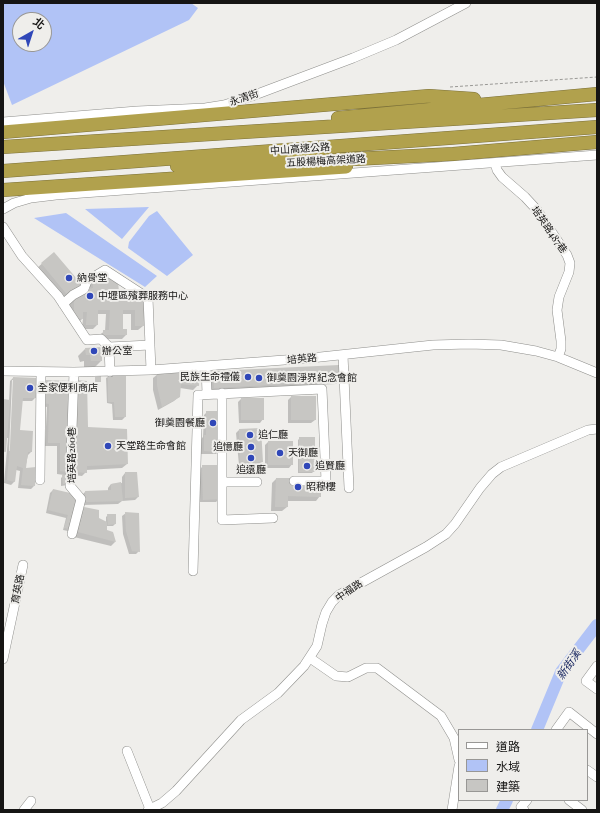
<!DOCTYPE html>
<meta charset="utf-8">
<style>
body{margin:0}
#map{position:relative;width:600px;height:813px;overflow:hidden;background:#efeeeb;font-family:"Playfair Display","Noto Sans TC",serif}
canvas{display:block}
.frame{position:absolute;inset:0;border:4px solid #161514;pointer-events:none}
.legend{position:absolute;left:458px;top:729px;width:130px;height:72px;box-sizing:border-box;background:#efeeeb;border:1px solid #989795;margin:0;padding:5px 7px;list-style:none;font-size:12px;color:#161514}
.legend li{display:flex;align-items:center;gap:8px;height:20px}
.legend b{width:20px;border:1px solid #989795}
.north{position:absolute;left:12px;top:12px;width:40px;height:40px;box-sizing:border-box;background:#efeeeb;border:1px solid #989795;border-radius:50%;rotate:39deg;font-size:11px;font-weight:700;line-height:16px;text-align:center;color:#161514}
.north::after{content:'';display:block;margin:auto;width:14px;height:18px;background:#3047b8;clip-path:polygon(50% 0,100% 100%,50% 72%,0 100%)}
</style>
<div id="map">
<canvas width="600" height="813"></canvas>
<div class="frame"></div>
<ul class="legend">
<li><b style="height:5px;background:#fff"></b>道路</li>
<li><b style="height:11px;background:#b1c3f6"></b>水域</li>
<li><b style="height:11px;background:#c7c6c3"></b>建築</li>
</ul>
<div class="north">北</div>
</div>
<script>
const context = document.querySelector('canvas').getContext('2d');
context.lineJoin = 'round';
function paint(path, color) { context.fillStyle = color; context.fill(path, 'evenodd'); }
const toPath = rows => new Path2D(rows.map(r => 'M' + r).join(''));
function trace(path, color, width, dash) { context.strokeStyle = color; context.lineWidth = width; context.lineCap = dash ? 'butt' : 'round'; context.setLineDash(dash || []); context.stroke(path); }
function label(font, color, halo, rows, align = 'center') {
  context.font = font + ' "Playfair Display","Noto Sans TC",serif'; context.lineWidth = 4; context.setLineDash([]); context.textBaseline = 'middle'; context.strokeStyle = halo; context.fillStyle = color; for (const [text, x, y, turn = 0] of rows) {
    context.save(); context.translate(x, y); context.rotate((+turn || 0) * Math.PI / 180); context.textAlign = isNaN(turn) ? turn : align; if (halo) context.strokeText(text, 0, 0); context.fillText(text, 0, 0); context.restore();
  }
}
paint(toPath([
 [3,3,191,3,198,8,189,20,12,105,3,81],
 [20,20,44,20,44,44,20,44],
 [149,207,122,239,85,209],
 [157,211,193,255,167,276,128,248,129,242,149,216],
 [66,213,157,276,145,287,34,218]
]), '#b1c3f6');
paint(toPath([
 [54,253,77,290,65,301,37,268],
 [100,278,111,282,118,292,127,298,143,299,143,326,138,330,131,330,131,314,122,314,122,330,126,335,122,339,99,339,99,335,105,331,106,314,97,314,97,325,93,329,82,329,83,318,78,323,70,320,70,301,86,294,90,290,90,285],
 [85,349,101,361,95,367,84,367,84,361,80,362,78,356],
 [214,372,339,381,336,384,211,390,210,375],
 [158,374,198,385,193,390,180,388,179,397,174,401,158,410,153,390,153,378],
 [108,377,125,417,122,420,113,420,112,404,107,403,106,378],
 [13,378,35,398,32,401,21,401,19,431,31,452,28,455,25,469,34,486,31,489,18,488,20,471,16,470,14,482,11,485,4,483,8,438,6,438,5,451,3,454,3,400,9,401,10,381],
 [12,380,14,380,11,451,9,451],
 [45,381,68,471,64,476,68,485,61,486,61,478,64,475,57,474,57,446,45,446,47,407,41,406],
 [291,397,315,420,311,423,288,423,288,400],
 [241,399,263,419,260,423,239,423,238,402],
 [73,403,87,430,127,464,122,468,86,470,86,472,82,476,73,475],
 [207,412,219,451,216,454,201,454,201,439,203,437,204,415],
 [239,430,262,462,260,464,239,465,236,433],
 [300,438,314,471,312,473,298,473,298,440],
 [268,442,292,464,289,468,265,468,265,445],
 [203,466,219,499,216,502,200,502,200,469],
 [125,473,138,497,135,500,122,501,118,504,83,505,82,495,85,492,108,491,108,488,111,484,122,483,122,477],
 [276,479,320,479,320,496,316,501,287,501,287,507,282,511,271,511,272,483],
 [53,490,78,496,68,531,63,530,66,518,46,513,50,493],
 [84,508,98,519,106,522,106,517,108,515,115,524,113,526,106,526,106,531,113,533,115,542,111,546,74,537,80,512],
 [126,513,139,551,136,554,129,554,123,534,122,516]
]), '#0003');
trace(toPath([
 [537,730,561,672,597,625],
 [502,810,507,800]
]), '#b1c3f6', 12);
paint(toPath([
 [54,252,83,286,69,297,41,263],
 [100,277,112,277,112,281,118,281,119,292,128,293,128,297,144,298,144,326,135,326,135,310,123,310,123,329,127,329,127,335,103,335,103,330,109,330,110,310,98,310,98,325,86,325,87,312,83,312,83,319,77,318,74,315,74,296,80,293,89,293,89,289,93,288,93,281,100,281],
 [102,347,102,361,91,361,90,355,86,355,85,348],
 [339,365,340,381,214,388,213,371],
 [200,370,199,386,181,384,180,397,162,407,157,385,157,373],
 [101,376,101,382,95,382,95,377],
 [108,376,126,376,126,417,115,417,114,402,108,402],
 [13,377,36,378,36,398,23,398,20,430,33,431,32,452,28,452,26,468,36,467,35,486,21,485,23,468,17,466,15,482,7,480,10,446],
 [45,380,71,381,69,472,60,471,60,443,48,443,49,404,44,403],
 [76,380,87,381,88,427,127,429,128,464,87,466,87,473,76,472],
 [291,396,316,396,316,420,291,420],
 [241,398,264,398,264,420,241,420],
 [3,399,10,400,6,452,3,451],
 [206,411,221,411,220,452,204,451,204,435,206,435],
 [261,428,263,462,240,463,239,429],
 [299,437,315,437,315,472,299,472],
 [268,441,293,441,293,465,268,465],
 [202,465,220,465,220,499,203,500],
 [125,472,137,472,139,497,125,498],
 [62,475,71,475,71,484,63,484],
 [276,478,321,478,321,497,288,496,288,507,275,507],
 [121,482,123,501,86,502,85,491,111,490,111,484],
 [53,489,79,495,71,529,64,528,68,515,48,510],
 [84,507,99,510,99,518,107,522,107,530,113,532,116,542,78,532],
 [125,512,139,513,140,552,132,551,126,531],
 [107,514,116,514,116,524,108,525]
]), '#c7c6c3');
const minor = toPath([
 [3,122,137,111,205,108,224,105,252,96,353,58,396,40,466,3],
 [495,163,497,170,502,177,525,197,537,210,567,255,570,263,569,272,559,297,557,310,561,341,561,349,558,357],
 [3,209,14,203,31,198,56,195,597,155],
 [3,227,22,256,58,296,87,340,101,339,109,347,110,372],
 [63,304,73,295,84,289,87,281,105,270,148,298,151,370],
 [109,347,150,345],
 [343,355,349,488],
 [206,366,207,394],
 [3,371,74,372,151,370,311,358,433,345,469,344,501,345,536,351,558,357,597,373],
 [222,393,222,520,273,518],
 [40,480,41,372],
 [223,482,257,482],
 [72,534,81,499,70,486,74,372],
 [193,571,198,395,322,389,326,481,294,481],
 [310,658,336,676,348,677,366,668,377,668,441,716,454,738,459,760],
 [3,659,23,565],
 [597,666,586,681,597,689],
 [556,730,569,712,597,734],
 [127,751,150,809],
 [587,770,597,777],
 [569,800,582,810],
 [24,810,31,801],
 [148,810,162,803,176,791,241,720,278,693,304,666,317,646,322,624,326,612,332,602,339,595,426,547,446,534,455,524,480,488,492,474,501,467,588,430,597,429],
 [452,810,459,766],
 [524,810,521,807,527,800]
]);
const highway = toPath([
 [338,118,597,94],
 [3,132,429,96,474,99],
 [3,147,597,110],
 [177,166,255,164,453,154,597,142],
 [3,171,597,127],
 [3,190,346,167]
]);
trace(minor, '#8e8e8b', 10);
trace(highway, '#7b7039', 14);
trace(toPath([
 [450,87,597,77]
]), '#999895', 1, [3, 2]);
trace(minor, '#fff', 9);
trace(highway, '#b1a14d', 13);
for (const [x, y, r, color] of [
 [69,278,4,"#3047b8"],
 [90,296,4,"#3047b8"],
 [94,351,4,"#3047b8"],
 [248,377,4,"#3047b8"],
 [259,378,4,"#3047b8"],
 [30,388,4,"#3047b8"],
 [213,423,4,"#3047b8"],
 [250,435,4,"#3047b8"],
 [108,446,4,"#3047b8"],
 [251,447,4,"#3047b8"],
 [280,453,4,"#3047b8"],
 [251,458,4,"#3047b8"],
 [307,466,4,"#3047b8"],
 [298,487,4,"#3047b8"]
]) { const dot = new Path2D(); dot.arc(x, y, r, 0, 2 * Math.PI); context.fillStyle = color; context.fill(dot); trace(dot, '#efeeeb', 1.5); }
label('10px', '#161514', '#efeeeb', [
 ["永清街",244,98,-19],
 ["中山高速公路",300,149,-4],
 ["五股楊梅高架道路",326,161,-3],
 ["培英路487巷",549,230,55],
 ["培英路",302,359,-5],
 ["培英路260巷",72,455,-90],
 ["育英路",18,589,-79],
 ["中福路",349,591,-34]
]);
label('10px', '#161514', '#efeeeb', [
 ["納骨堂",77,278],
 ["中壢區殯葬服務中心",98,296],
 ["辦公室",102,351],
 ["民族生命禮儀",240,377,"right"],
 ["御奠園淨界紀念會館",267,378],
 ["全家便利商店",38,388],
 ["御奠園餐廳",205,423,"right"],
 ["追仁廳",258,435],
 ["天堂路生命會館",116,446],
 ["追憶廳",243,447,"right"],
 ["天御廳",288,453],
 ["追賢廳",315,466],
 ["追遠廳",251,470,"center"],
 ["昭穆樓",306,487]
], 'left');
label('italic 11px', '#192761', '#efeeeb', [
 ["新街溪",569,665,-56]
]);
</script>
